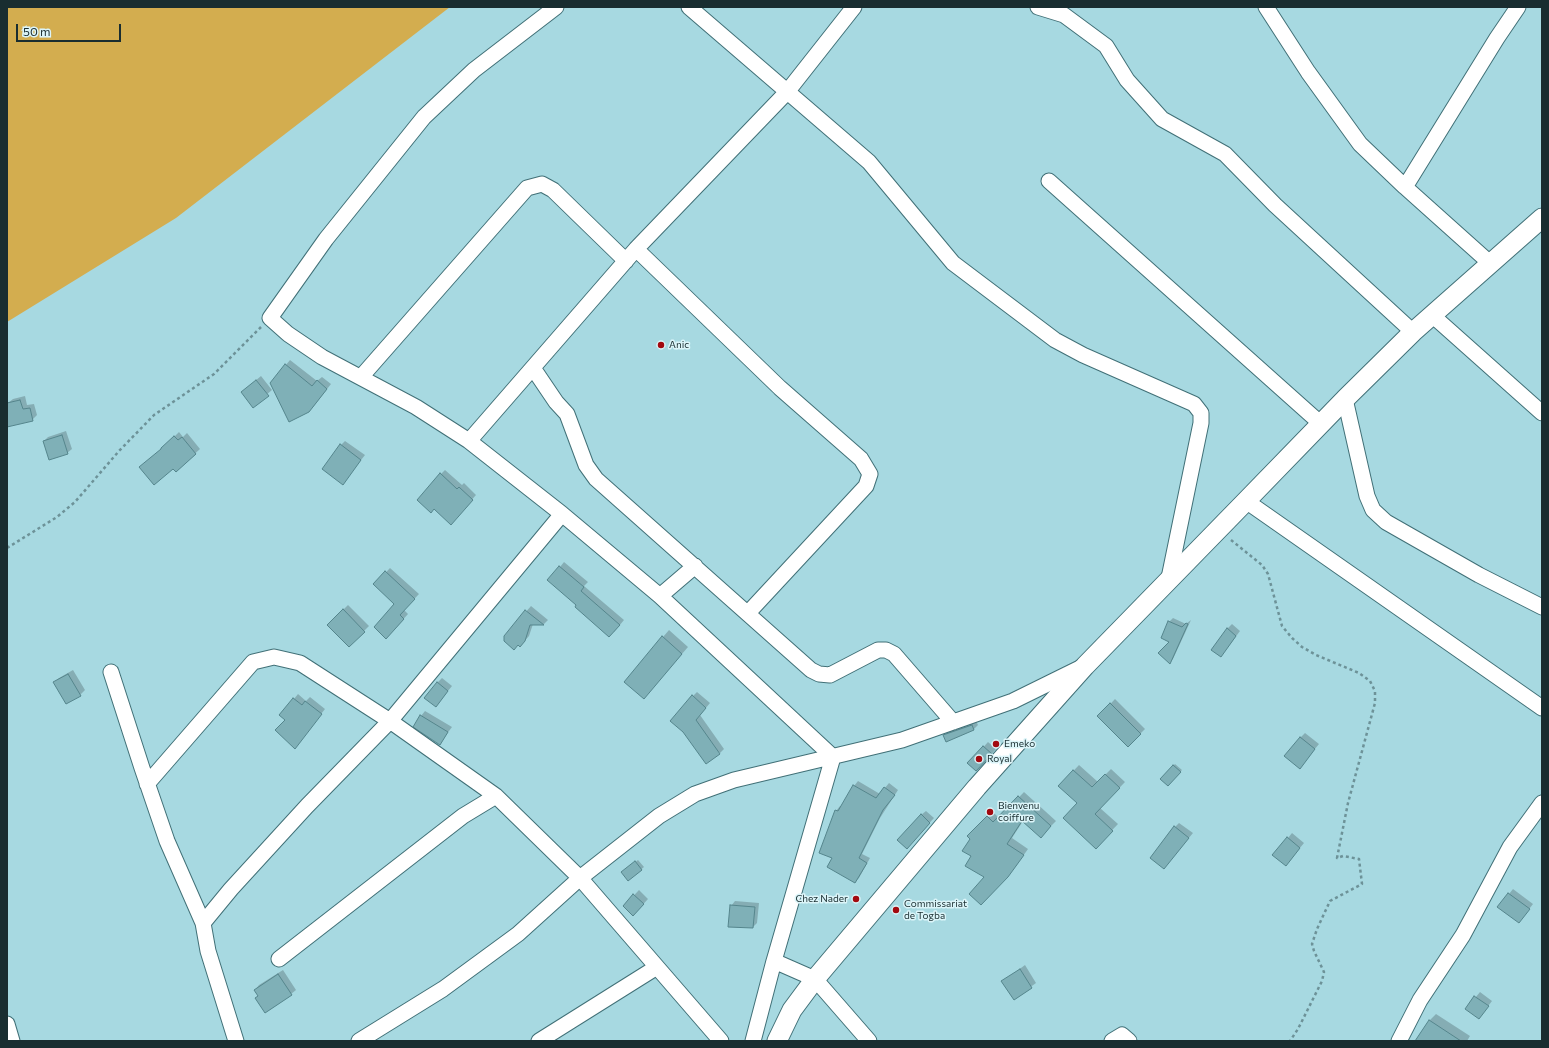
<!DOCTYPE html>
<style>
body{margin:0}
#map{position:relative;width:1549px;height:1048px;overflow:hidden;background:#a7d9e1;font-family:Commissioner,sans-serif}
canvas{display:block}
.frame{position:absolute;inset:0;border:8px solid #192d30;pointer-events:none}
.scale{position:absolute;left:16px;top:24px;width:105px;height:18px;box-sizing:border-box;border:2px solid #192d30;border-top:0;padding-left:5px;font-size:12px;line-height:14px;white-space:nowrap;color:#192d30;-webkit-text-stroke:3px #dcf5f9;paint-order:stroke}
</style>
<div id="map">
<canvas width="1549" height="1048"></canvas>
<div class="frame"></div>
<div class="scale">50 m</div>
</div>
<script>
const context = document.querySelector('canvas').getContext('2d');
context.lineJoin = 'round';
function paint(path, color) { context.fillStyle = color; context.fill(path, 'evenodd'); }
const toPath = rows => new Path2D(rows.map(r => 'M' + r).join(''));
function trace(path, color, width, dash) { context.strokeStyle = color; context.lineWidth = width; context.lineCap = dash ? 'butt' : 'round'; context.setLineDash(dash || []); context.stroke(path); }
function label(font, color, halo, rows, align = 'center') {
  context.font = font + ' Commissioner,sans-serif'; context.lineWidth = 3; context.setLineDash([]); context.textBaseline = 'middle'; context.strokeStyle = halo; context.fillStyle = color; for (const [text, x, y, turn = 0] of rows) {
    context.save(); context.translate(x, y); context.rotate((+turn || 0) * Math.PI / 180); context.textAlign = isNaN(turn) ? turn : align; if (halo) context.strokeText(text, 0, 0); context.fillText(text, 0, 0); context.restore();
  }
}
paint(toPath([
 [7,7,450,7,176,218,7,322]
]), '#d3ad4f');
paint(toPath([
 [290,360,317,381,322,377,331,384,313,407,271,383],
 [261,376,272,390,253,406,242,392],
 [25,396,27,405,34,404,37,415,32,420,7,422,8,403,13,399],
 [66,431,72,449,67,453,44,441,48,437],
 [179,432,183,437,187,433,200,449,176,471,162,449],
 [345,441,365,455,343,483,341,445],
 [445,470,462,485,464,483,476,495,455,519,441,474],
 [564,562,588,582,584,586,624,620,614,632,578,605,560,567],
 [390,568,419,594,404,610,408,614,390,634,396,604,375,584],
 [348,605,369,626,349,646,328,625],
 [531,606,548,620,544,624,533,624,529,636,520,646,505,636],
 [1173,618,1186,624,1191,620,1173,659,1170,662,1169,622],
 [1232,624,1240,631,1225,651,1227,629],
 [669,630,688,647,644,698,663,637],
 [73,670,85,690,80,695,66,703,54,682,59,678],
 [442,678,452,686,440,701,437,683],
 [697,692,710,703,700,715,724,749,720,753,683,731,693,696],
 [298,694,306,701,310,697,325,709,295,747,286,719,281,715],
 [1115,699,1145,729,1128,746,1099,716],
 [425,711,452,727,440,743,421,716],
 [976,721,978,725,974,729,944,735,949,731],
 [1305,733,1319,744,1300,767,1300,738],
 [988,742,996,749,981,766,969,763],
 [1175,764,1182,770,1168,785,1162,778],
 [1079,765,1098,782,1111,769,1125,782,1100,808,1118,824,1096,847,1078,803,1059,786],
 [858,781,880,794,889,783,898,790,880,818,862,854,870,858,859,878,855,882,834,858,836,811,840,806,842,807,854,786],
 [1024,792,1056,821,1041,836,1023,821,1012,838,1028,849,1013,870,986,876,972,856,971,838,969,836,993,812,999,818],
 [926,811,934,818,911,843,921,815],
 [1179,823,1193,833,1164,868,1175,827],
 [1292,833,1304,843,1290,860,1288,838],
 [638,860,644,867,628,880,625,870],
 [1513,889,1533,904,1519,922,1509,894],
 [639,890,648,899,638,910,624,906],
 [735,901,759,903,757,923,753,927,731,906],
 [1025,965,1036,983,1014,999,1002,982],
 [283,970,296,990,291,994,259,996,255,990,259,985],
 [1480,992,1492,1001,1479,1018,1466,1009],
 [1436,1014,1470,1036,1467,1041,1423,1041,1429,1021]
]), '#0003');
const building = toPath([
 [285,364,312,386,317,380,327,389,309,412,289,422,270,383,285,364],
 [256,380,269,396,253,408,241,392,256,380],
 [20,400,23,409,30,408,33,421,7,427,7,403,20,400],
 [62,435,68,454,49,460,43,441,62,435],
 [174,436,178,440,182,437,196,454,176,472,173,469,154,485,139,467,161,449,161,448,174,436],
 [340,444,361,460,343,485,322,469,340,444],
 [440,473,457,489,459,487,473,500,451,525,434,509,431,513,417,500,440,473],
 [559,566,584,587,581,591,620,625,609,637,575,607,576,605,547,580,559,566],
 [385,571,415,599,400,615,404,619,386,639,374,627,394,604,373,584,385,571],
 [343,609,365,632,349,647,327,625,343,609],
 [525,610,544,625,530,625,525,641,520,647,518,645,514,650,504,641,504,636,525,610],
 [1168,621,1182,627,1186,623,1188,624,1170,664,1158,653,1169,642,1161,638,1168,621],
 [1227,628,1236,636,1221,657,1211,650,1227,628],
 [662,636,682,654,644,699,624,682,662,636],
 [68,674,81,696,66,704,53,682,68,674],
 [437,682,448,691,436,707,424,698,437,682],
 [692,695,706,708,696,720,720,754,706,764,683,732,670,721,692,695],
 [293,698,302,705,305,701,322,714,295,749,275,730,285,720,279,715,293,698],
 [1110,703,1141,734,1128,747,1097,716,1110,703],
 [420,715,448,732,440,745,413,727,420,715],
 [972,725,974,730,946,742,943,735,972,725],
 [1300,737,1315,749,1300,769,1284,756,1300,737],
 [983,746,992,754,976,771,967,763,983,746],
 [1173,765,1181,772,1168,786,1160,779,1173,765],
 [1073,770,1092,787,1105,774,1120,788,1095,814,1113,831,1096,849,1063,818,1077,803,1058,786,1073,770],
 [853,785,876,798,884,787,895,795,883,810,859,858,867,863,855,883,827,867,832,858,819,853,835,810,838,811,853,785],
 [1018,796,1051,826,1041,838,1022,821,1007,844,1024,855,1008,877,981,905,969,894,984,877,965,866,971,856,962,851,970,839,967,836,987,816,993,822,1018,796],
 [921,814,930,823,907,849,897,840,921,814],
 [1174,826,1189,838,1164,869,1150,858,1174,826],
 [1287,837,1300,848,1286,866,1272,855,1287,837],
 [635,861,642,870,628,881,621,872,635,861],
 [1508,893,1530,909,1519,923,1497,907,1508,893],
 [633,894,644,904,633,916,623,906,633,894],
 [730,905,755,907,753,928,728,927,730,905],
 [1020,969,1032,988,1014,1000,1001,981,1020,969],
 [278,974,292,995,265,1013,255,998,258,996,254,990,278,974],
 [1474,996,1489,1006,1479,1019,1465,1009,1474,996],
 [1429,1020,1461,1041,1415,1041,1429,1020]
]);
paint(building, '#7fb0b7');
trace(building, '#55858c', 1);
const minor = toPath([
 [556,7,474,70,424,117,326,239,270,318,288,334,322,357,416,407,469,441,562,514,660,596,833,757,774,961,753,1041],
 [689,7,869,162,953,263,1055,340,1083,355,1194,404,1201,413,1201,423,1169,578],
 [1038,7,1064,15,1106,46,1127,80,1162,119,1225,154,1275,205,1413,332],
 [1266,7,1308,72,1360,144,1405,187,1491,264],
 [1049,181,1320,423],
 [1405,187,1497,38,1518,7],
 [636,249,780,388,861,459,870,474,866,486,748,613],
 [1432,315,1542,413],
 [533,368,556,402,567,414,586,465,596,479,811,670,819,674,830,675,878,650,886,650,894,654,953,722],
 [361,377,527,188,542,184,553,190,626,261],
 [1345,399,1367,496,1373,510,1386,522,1479,575,1542,607],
 [469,441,636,249,787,92,854,7],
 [1246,501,1542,708],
 [660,596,695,566],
 [111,672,142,768,167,841,203,923,208,951,236,1041],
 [147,784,253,662,274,657,300,663,390,721,496,796,580,878,721,1041],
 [203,923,231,889,307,806,390,721,562,514],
 [279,959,463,816,496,796],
 [774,961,815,979,869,1041],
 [7,1024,12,1041],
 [359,1041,443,989,518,934,580,878,659,816,695,794,734,780,902,740,1013,701,1080,668],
 [539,1041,657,967],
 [1112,1041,1122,1035,1129,1041],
 [1399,1041,1420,1000,1463,935,1510,847,1542,803]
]);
const tertiary = toPath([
 [777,1041,792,1010,815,979,977,787,1085,666,1246,501,1345,399,1413,332,1542,218]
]);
trace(minor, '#417077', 17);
trace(tertiary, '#417077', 21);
trace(toPath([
 [1231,540,1262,565,1268,574,1282,626,1292,638,1302,647,1316,655,1359,673,1370,681,1375,691,1375,703,1348,803,1337,858,1343,856,1359,859,1362,884,1330,901,1317,929,1312,944,1314,951,1324,972,1322,981,1298,1029,1290,1041],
 [7,548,57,517,75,502,119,451,154,415,214,374,261,327]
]), '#6d9298', 2.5, [3, 3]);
trace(minor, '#fff', 15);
trace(tertiary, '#fff', 19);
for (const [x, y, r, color] of [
 [661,345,4,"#a2090f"],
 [996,744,4,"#a2090f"],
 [979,759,4,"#a2090f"],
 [990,812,4,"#a2090f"],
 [856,899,4,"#a2090f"],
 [896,910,4,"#a2090f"]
]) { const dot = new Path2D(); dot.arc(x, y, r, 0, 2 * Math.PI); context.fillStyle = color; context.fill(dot); trace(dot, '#dcf5f9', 1.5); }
label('10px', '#192d30', '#dcf5f9', [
 ["Anic",669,345],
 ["Emeko",1004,744],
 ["Royal",987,759],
 ["Bienvenu",998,806],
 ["coiffure",998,818],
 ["Chez Nader",848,899,"right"],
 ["Commissariat",904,904],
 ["de Togba",904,916]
], 'left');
</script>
